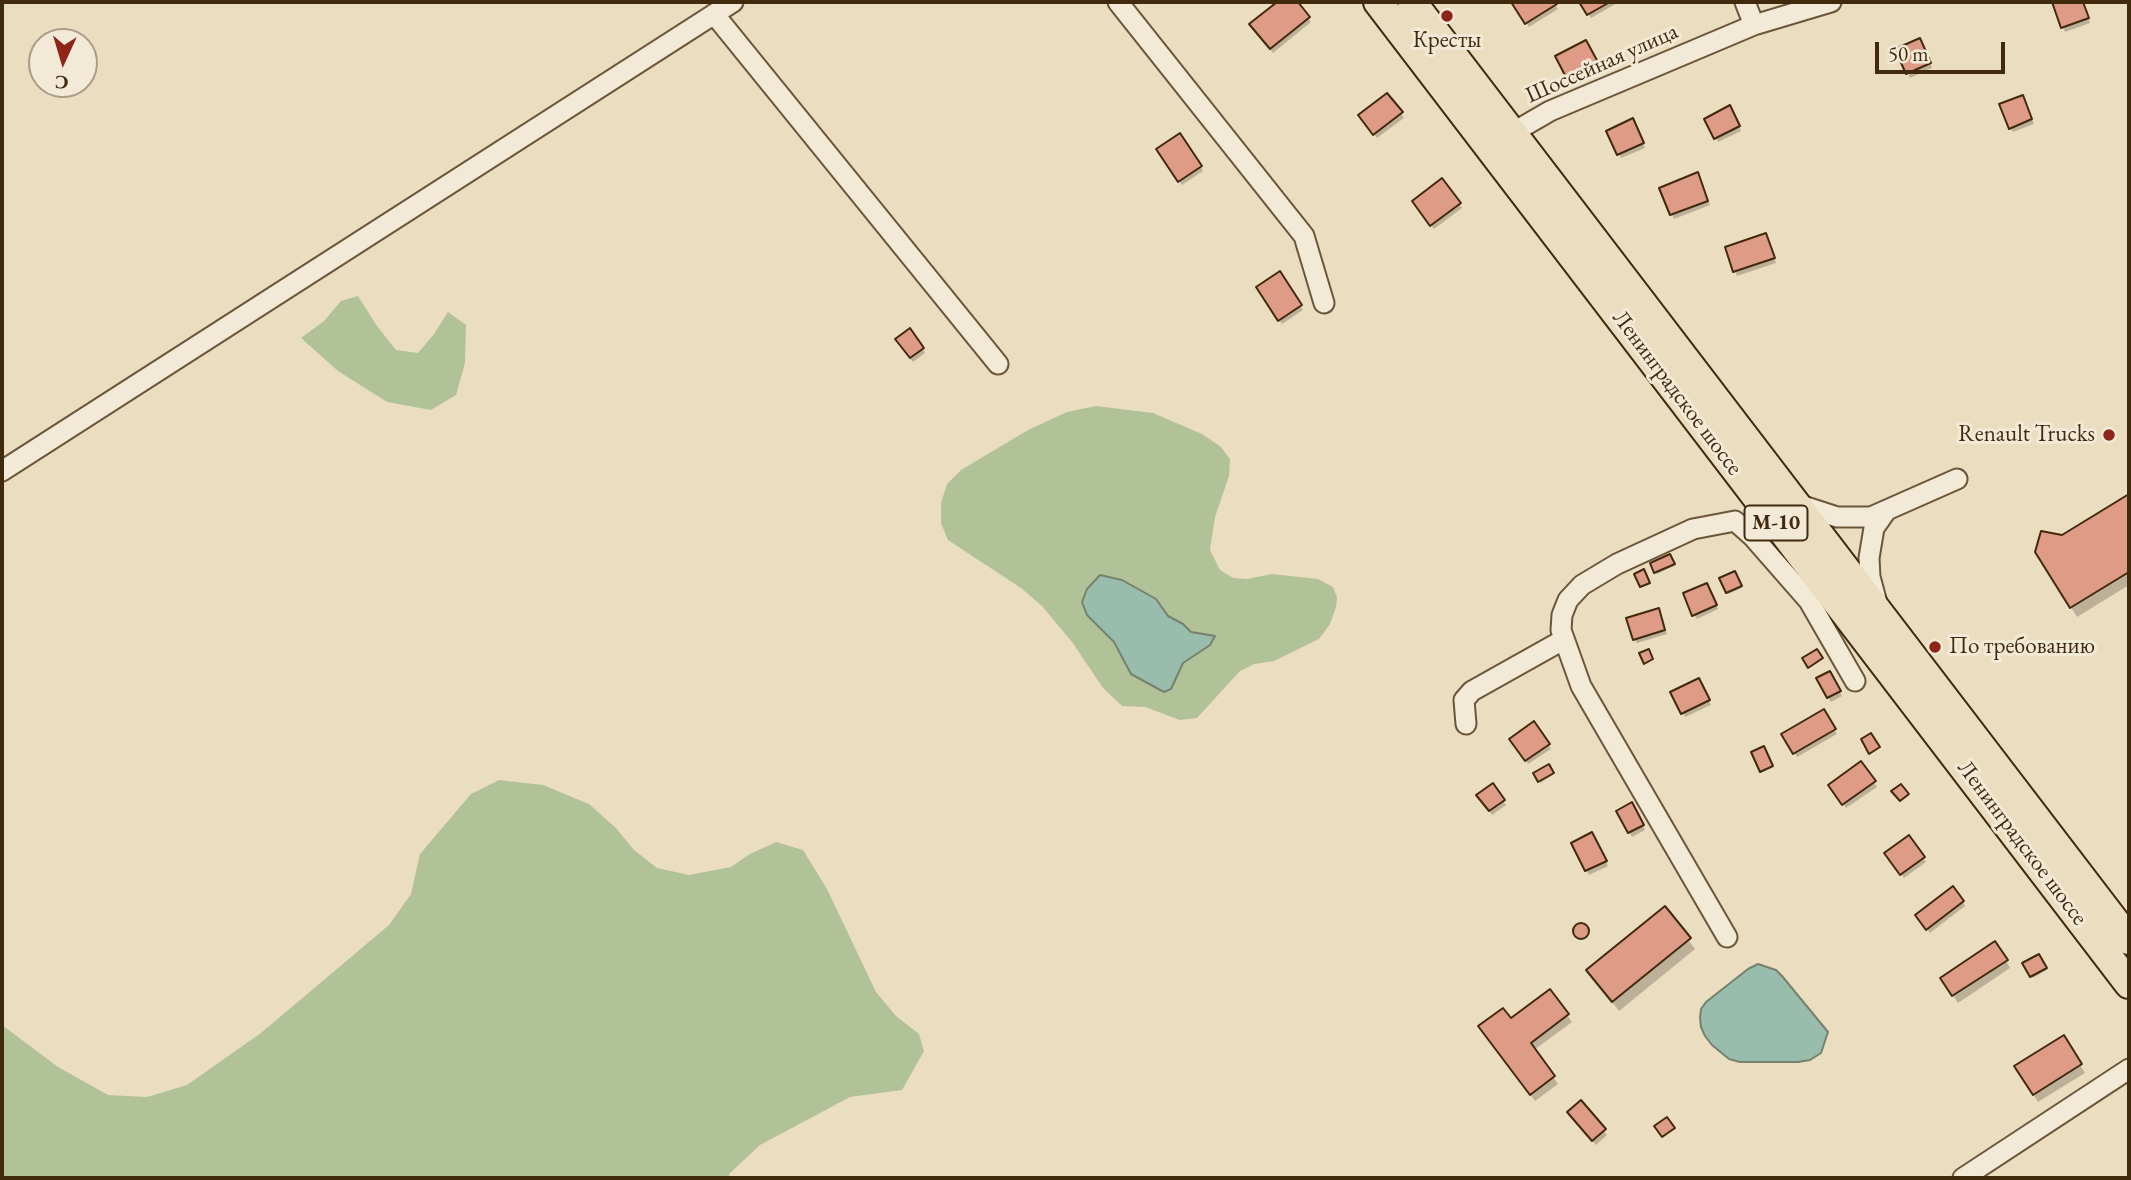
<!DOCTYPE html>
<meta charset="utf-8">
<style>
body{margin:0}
#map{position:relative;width:2131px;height:1180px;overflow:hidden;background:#ebddc0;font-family:"EB Garamond",serif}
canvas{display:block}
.frame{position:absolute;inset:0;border:4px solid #41290e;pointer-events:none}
.north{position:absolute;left:28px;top:28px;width:70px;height:70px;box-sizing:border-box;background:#f2e9d6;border:2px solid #ab9c86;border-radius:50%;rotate:184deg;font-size:19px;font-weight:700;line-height:28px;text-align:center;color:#41290e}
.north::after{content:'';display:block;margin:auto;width:24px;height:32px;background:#8f2418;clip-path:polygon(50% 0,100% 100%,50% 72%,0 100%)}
.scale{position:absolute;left:1875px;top:42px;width:130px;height:32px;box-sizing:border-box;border:4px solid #41290e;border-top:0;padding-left:9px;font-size:21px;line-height:24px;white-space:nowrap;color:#41290e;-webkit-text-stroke:5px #f2e9d6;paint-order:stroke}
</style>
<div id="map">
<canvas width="2131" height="1180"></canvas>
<div class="frame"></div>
<div class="north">С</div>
<div class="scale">50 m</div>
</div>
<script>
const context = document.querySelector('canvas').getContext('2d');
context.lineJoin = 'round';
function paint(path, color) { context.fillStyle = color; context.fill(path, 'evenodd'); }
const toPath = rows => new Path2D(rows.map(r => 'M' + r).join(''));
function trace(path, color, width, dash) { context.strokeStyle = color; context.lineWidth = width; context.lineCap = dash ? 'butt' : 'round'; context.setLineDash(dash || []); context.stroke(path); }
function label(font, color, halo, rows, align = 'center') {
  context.font = font + ' "EB Garamond",serif'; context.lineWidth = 6; context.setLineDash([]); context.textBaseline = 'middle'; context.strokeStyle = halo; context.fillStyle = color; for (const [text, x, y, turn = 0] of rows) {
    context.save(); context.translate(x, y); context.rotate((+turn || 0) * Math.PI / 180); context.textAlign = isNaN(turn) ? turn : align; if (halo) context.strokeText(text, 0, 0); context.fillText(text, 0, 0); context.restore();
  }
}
paint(toPath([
 [358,296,377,326,396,350,418,353,434,334,448,312,466,325,465,363,456,395,431,410,387,402,338,371,301,338,324,321,341,301],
 [1096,406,1153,413,1202,434,1221,447,1230,459,1229,476,1215,517,1210,550,1220,570,1233,578,1247,579,1272,574,1318,579,1333,587,1337,597,1336,607,1330,624,1319,639,1274,661,1254,664,1240,671,1197,718,1180,720,1145,707,1122,706,1103,688,1072,642,1042,606,1021,588,948,540,941,523,941,503,947,484,961,470,1028,430,1067,412],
 [499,780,543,785,589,804,616,828,634,850,657,868,689,875,731,867,750,854,776,842,803,850,827,889,876,992,896,1016,919,1034,924,1051,902,1090,850,1097,760,1145,730,1173,728,1178,2,1178,2,1025,58,1067,108,1095,147,1097,187,1085,261,1033,389,925,411,894,420,854,471,794]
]), '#b1c298');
const water = toPath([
 [1100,575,1122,580,1156,599,1168,616,1183,624,1191,632,1215,636,1210,645,1183,663,1171,689,1164,692,1131,674,1114,642,1087,615,1082,602,1087,589,1100,575],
 [1758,964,1776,970,1782,976,1828,1032,1821,1053,1810,1060,1798,1062,1740,1062,1729,1059,1712,1045,1705,1036,1701,1027,1700,1018,1701,1009,1706,1002,1748,969,1758,964]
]);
paint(water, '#99bdad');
trace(water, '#76826d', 2);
paint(toPath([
 [1280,2,1295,2,1311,22,1273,53,1252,25],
 [1513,2,1553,2,1558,9,1529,27],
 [1581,2,1619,2,1591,18],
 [2054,2,2082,2,2090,23,2065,32],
 [1586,42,1600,69,1572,84,1557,57],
 [1922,45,1932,68,1910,78,1908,73],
 [2024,102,2034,124,2013,132,2011,128],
 [1730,108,1741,131,1718,142,1707,119],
 [1401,113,1404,118,1377,138,1363,119],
 [1635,125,1645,148,1621,158,1619,154],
 [1161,154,1201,167,1203,171,1182,185],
 [1699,179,1710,205,1674,219,1661,189],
 [1459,204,1462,208,1434,229,1417,206],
 [1768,240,1776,263,1737,276,1727,248],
 [1279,274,1303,310,1282,324,1258,288],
 [900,344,923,349,925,353,913,362],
 [2129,496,2129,585,2077,617,2037,552],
 [1670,556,1674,566,1657,574,1652,564],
 [1734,573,1741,588,1728,594,1721,579],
 [1709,589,1718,609,1697,619,1694,615],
 [1661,614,1667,634,1637,643,1634,639],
 [1829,673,1842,696,1831,702,1819,679],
 [1698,681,1711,705,1685,717,1673,692],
 [1823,711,1837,734,1797,757,1784,734],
 [1534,724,1551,749,1528,764,1512,739],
 [1861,763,1877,787,1846,808,1833,790],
 [1548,766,1553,775,1540,783,1535,773],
 [1481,800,1503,801,1506,805,1492,815],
 [1631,804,1645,830,1632,837,1618,811],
 [1592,834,1608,866,1589,875,1573,844],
 [1889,858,1923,858,1926,862,1904,878],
 [1963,902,1965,906,1930,933,1920,920],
 [1665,909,1695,949,1619,1011,1588,971],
 '1575 932a7 7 0 1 1 14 0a7 7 0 1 1-14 0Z',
 [2039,956,2046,970,2033,978,2025,964],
 [2006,961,2010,968,1958,1003,1942,979],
 [1567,1015,1572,1022,1534,1050,1558,1084,1535,1101,1485,1034,1510,1021],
 [2063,1037,2085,1073,2038,1102,2016,1067],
 [1581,1103,1607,1135,1596,1145,1572,1117]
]), '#0003');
const building = toPath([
 [1277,2,1298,2,1310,17,1270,49,1249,24,1277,2],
 [1511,2,1555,2,1557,4,1525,24,1511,2],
 [1579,2,1610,2,1587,15,1579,2],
 [2052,2,2083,2,2089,18,2061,28,2052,2],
 [1920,38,1931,63,1906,74,1895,49,1920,38],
 [1586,40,1599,64,1568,81,1555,56,1586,40],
 [1387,93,1403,112,1373,135,1358,115,1387,93],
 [2023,95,2032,119,2009,129,1999,104,2023,95],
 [1730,105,1740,126,1714,139,1704,119,1730,105],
 [1633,118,1644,143,1617,155,1606,131,1633,118],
 [1180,133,1202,166,1178,182,1156,149,1180,133],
 [1698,172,1708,201,1670,215,1659,188,1698,172],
 [1442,178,1461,203,1430,226,1412,201,1442,178],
 [1766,233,1775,258,1733,272,1725,247,1766,233],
 [1280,271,1302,305,1278,321,1256,287,1280,271],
 [910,328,924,348,910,358,895,339,910,328],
 [2129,494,2129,572,2070,608,2035,552,2041,531,2062,535,2129,494],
 [1670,554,1675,564,1654,573,1650,563,1670,554],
 [1644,569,1650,583,1640,587,1634,574,1644,569],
 [1735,571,1742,586,1726,593,1719,578,1735,571],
 [1707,583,1717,605,1692,616,1683,593,1707,583],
 [1659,608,1665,630,1633,640,1626,618,1659,608],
 [1649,649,1653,659,1644,664,1639,653,1649,649],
 [1817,649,1823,658,1808,668,1802,658,1817,649],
 [1830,671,1841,691,1827,698,1816,678,1830,671],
 [1699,678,1710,700,1681,714,1670,692,1699,678],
 [1824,709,1836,729,1793,754,1781,734,1824,709],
 [1534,721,1550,744,1525,761,1509,739,1534,721],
 [1871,733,1880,747,1869,754,1861,739,1871,733],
 [1764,746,1773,766,1760,772,1751,752,1764,746],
 [1861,761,1876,781,1842,805,1828,785,1861,761],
 [1549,764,1554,773,1538,782,1533,773,1549,764],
 [1493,783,1505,800,1489,811,1476,795,1493,783],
 [1901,784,1909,794,1900,801,1891,791,1901,784],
 [1632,802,1644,825,1628,833,1616,811,1632,802],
 [1592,832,1607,861,1585,871,1571,843,1592,832],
 [1909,835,1925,857,1900,875,1884,853,1909,835],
 [1953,886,1964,901,1926,930,1915,915,1953,886],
 [1665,906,1691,938,1612,1002,1586,970,1665,906],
 '1573 931a8 8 0 1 1 16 0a8 8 0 1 1-16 0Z',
 [1995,941,2008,960,1952,996,1940,978,1995,941],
 [2039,954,2047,968,2030,977,2022,963,2039,954],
 [1550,989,1569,1014,1531,1043,1555,1076,1530,1095,1478,1026,1503,1008,1511,1018,1550,989],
 [2064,1035,2082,1064,2033,1095,2014,1066,2064,1035],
 [1581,1100,1606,1129,1592,1141,1567,1112,1581,1100],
 [1667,1117,1675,1128,1662,1137,1654,1126,1667,1117]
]);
paint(building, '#de9b86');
trace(building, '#41290e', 2);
const minor = toPath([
 [1118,2,1304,236,1324,303],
 [1745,2,1754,25],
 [714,14,998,364],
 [1512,133,1550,111,1754,25,1831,2],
 [2,471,733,2],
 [1797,504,1837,517,1871,517,1957,479],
 [1877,603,1870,577,1869,558,1874,528,1886,511],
 [1466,724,1464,700,1472,691,1563,640],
 [1727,937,1581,686,1561,630,1562,615,1568,600,1582,585,1617,564,1693,529,1735,521,1753,537,1809,601,1855,681],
 [1963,1178,2129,1069]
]);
const highway = toPath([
 [1378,2,2129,984],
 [1412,2,2129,940]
]);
trace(minor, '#6c563a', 23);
trace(highway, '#41290e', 32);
trace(minor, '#f2e9d6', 19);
trace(highway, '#ebddc0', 28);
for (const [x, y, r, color] of [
 [1447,16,7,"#8f2418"],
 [2109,435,7,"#8f2418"],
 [1935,647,7,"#8f2418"]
]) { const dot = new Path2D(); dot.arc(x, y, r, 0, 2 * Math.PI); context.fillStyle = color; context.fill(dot); trace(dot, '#f2e9d6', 2.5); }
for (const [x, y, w] of [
 [1776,523,63]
]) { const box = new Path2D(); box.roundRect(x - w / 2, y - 17.5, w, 35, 5); context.fillStyle = '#f2e9d6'; context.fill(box); trace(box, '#41290e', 2); }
label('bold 21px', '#41290e', null, [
 ["М-10",1776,523]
]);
label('23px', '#41290e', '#f2e9d6', [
 ["Кресты",1447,41],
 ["Renault Trucks",2095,435,"right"],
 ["По требованию",1949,647,"left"]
]);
label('23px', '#41290e', '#f2e9d6', [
 ["Шоссейная улица",1602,64,-24],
 ["Ленинградское шоссе",1677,393,53],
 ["Ленинградское шоссе",2022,843,53]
]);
</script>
